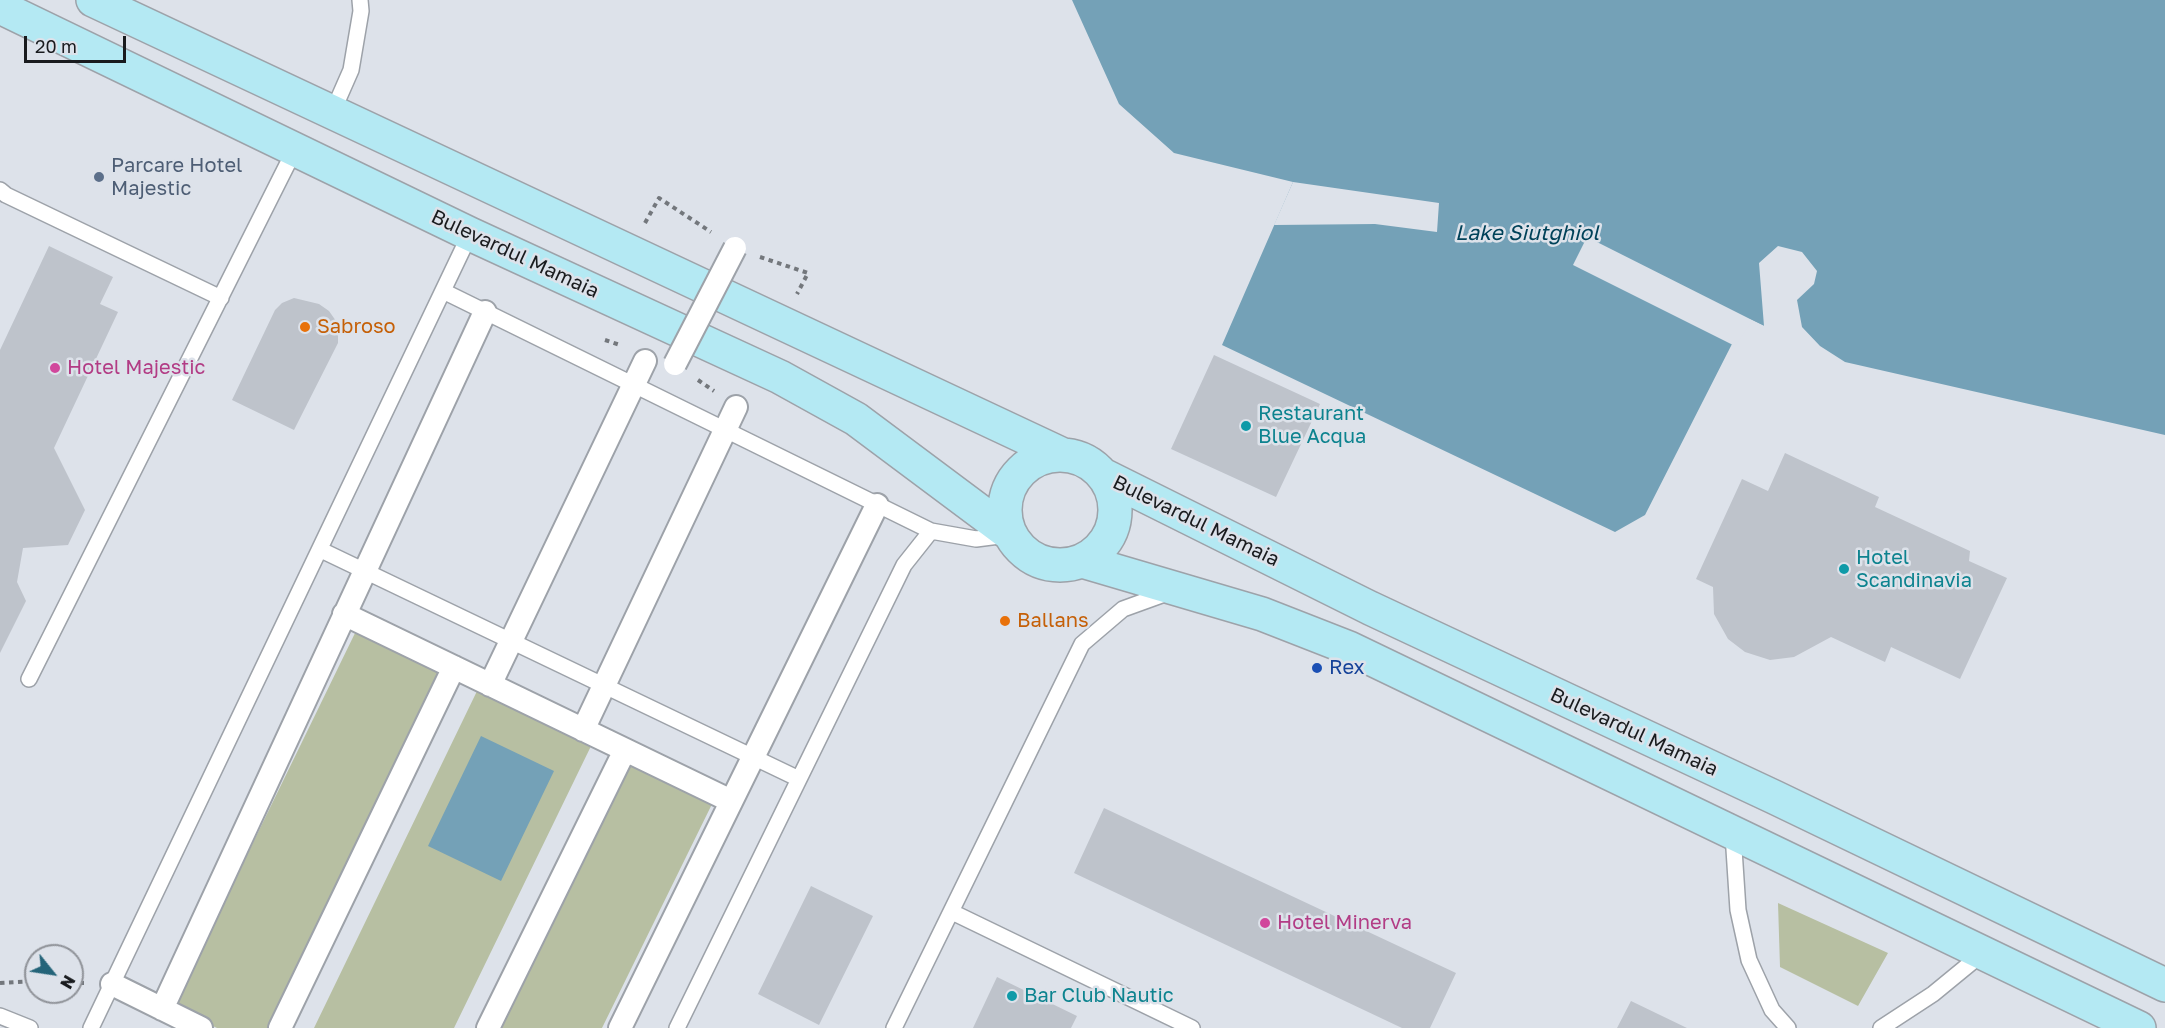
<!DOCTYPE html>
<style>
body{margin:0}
#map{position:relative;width:2165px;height:1028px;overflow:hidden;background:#dde2ea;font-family:"Golos Text",sans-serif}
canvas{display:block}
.north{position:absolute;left:24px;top:944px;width:60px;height:60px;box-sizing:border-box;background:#dde2ea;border:2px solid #8f9298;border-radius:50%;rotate:120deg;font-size:16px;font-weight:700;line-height:24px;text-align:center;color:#191b1e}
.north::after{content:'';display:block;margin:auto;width:21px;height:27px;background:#246479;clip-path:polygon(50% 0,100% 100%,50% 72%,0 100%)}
.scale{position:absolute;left:24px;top:36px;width:102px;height:27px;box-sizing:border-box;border:3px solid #191b1e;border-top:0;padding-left:8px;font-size:18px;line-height:21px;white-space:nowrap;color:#191b1e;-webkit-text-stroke:4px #dde2ea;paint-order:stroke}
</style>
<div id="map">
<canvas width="2165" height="1028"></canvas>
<div class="north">N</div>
<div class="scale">20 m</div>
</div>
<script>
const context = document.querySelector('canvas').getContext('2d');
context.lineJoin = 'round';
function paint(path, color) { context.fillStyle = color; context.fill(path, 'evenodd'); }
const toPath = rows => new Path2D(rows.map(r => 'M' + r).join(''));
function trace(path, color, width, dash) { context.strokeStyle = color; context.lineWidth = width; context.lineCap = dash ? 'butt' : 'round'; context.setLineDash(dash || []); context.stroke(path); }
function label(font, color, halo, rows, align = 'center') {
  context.font = font + ' "Golos Text",sans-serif'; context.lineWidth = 5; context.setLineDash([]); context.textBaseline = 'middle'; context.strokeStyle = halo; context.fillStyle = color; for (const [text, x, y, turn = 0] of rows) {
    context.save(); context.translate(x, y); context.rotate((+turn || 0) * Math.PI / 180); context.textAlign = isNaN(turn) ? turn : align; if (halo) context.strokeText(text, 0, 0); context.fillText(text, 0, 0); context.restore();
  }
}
paint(toPath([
 [357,629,442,671,269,1028,217,1028,173,1007],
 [478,689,592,744,454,1028,314,1028],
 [628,758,714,800,602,1028,496,1028],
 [1778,903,1888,953,1858,1006,1780,967]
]), '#b7bfa2');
paint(toPath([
 [1072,0,2165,0,2165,435,1845,362,1820,346,1802,327,1797,300,1814,284,1817,271,1802,252,1778,246,1759,263,1764,326,1749,319,1732,344,1645,515,1615,532,1222,345,1293,182,1174,153,1119,104],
 [481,736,554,771,501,881,428,846]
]), '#74a1b7');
paint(toPath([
 [1293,182,1439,203,1437,232,1375,224,1274,225],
 [1587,237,1750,319,1766,327,1763,329,1751,322,1735,346,1573,265]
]), '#dde2ea');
paint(toPath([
 [49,246,113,277,100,304,118,312,54,448,85,510,68,545,23,548,17,582,26,601,0,653,0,350],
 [294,298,319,304,329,311,336,321,338,332,338,343,294,430,232,400,275,310,282,303],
 [1214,355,1320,404,1276,497,1171,449],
 [1785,453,1879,497,1875,507,1970,551,1969,561,2007,578,1960,679,1891,647,1885,662,1831,637,1794,657,1770,660,1745,652,1728,639,1714,614,1713,587,1696,579,1742,479,1768,491],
 [1104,808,1456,973,1430,1028,1402,1028,1074,873],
 [811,886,873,916,819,1025,758,994],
 [997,977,1077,1016,1071,1028,973,1028],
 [1631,1001,1687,1028,1617,1028]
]), '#bec3cb');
const service = toPath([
 [333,111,351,70,361,11,360,0],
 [0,190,6,195,221,298],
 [443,291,931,531,976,539,1007,535],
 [321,550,799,779],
 [29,679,295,149],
 [1733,834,1738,910,1749,960,1772,1010,1788,1028],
 [952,912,1192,1028],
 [0,1016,30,1028],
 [91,1028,470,234],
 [677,1028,904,565,931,531],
 [894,1028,1082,644,1123,609,1170,592],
 [1881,1028,1933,994,1983,953]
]);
const pedestrian = toPath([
 [344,614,731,801],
 [490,685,645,361],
 [583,730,736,407],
 [112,984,201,1028],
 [162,1009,485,312],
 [280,1028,454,667],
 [488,1028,625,750],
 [620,1028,877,505]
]);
const secondary = toPath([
 [93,0,1061,454],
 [0,7,470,234,780,377,856,419,1010,534],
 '1005 510a55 55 0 1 1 110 0a55 55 0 1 1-110 0Z',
 [1105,476,1370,608,1774,797,2165,985],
 [1082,561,1262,614,1349,648,2139,1028]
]);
trace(service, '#9da2a9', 18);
trace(pedestrian, '#9da2a9', 26);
trace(secondary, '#9da2a9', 36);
trace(toPath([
 [645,223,659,198,711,232],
 [760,257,808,273,797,294],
 [605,340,620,345],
 [698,380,714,391],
 [0,983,36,981],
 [72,983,84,983]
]), '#73777c', 4, [4.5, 4.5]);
trace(service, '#fff', 15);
trace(pedestrian, '#fff', 22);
trace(secondary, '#b4e9f3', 33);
const pedestrianBridge = toPath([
 [675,364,735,248]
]);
trace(pedestrianBridge, '#9da2a9', 26, []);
trace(pedestrianBridge, '#fff', 22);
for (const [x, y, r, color] of [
 [99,177,6,"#5c6f8a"],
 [305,327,6,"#e8710a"],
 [55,368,6,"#d1479c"],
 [1246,426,6,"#0f9aa8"],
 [1844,569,6,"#0f9aa8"],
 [1005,621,6,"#e8710a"],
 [1317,668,6,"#1a4fb4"],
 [1265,923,6,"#d1479c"],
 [1012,996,6,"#0f9aa8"]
]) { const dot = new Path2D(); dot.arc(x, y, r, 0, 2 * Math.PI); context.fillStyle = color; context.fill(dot); trace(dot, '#dde2ea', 2); }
label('20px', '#4e5e75', '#dde2ea', [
 ["Parcare Hotel",111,166],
 ["Majestic",111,189]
], 'left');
label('20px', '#191b1e', '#dde2ea', [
 ["Bulevardul Mamaia",515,254,25],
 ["Bulevardul Mamaia",1196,521,26],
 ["Bulevardul Mamaia",1634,732,25]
]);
label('20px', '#c56008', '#dde2ea', [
 ["Sabroso",317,327],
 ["Ballans",1017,621]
], 'left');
label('20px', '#b23c85', '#dde2ea', [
 ["Hotel Majestic",67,368],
 ["Hotel Minerva",1277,923]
], 'left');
label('20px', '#0d838f', '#dde2ea', [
 ["Restaurant",1258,414],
 ["Blue Acqua",1258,437],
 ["Hotel",1856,558],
 ["Scandinavia",1856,581],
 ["Bar Club Nautic",1024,996]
], 'left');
label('20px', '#164399', '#dde2ea', [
 ["Rex",1329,668]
], 'left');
label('italic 21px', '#004259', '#dde2ea', [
 ["Lake Siutghiol",1527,233]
]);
</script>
